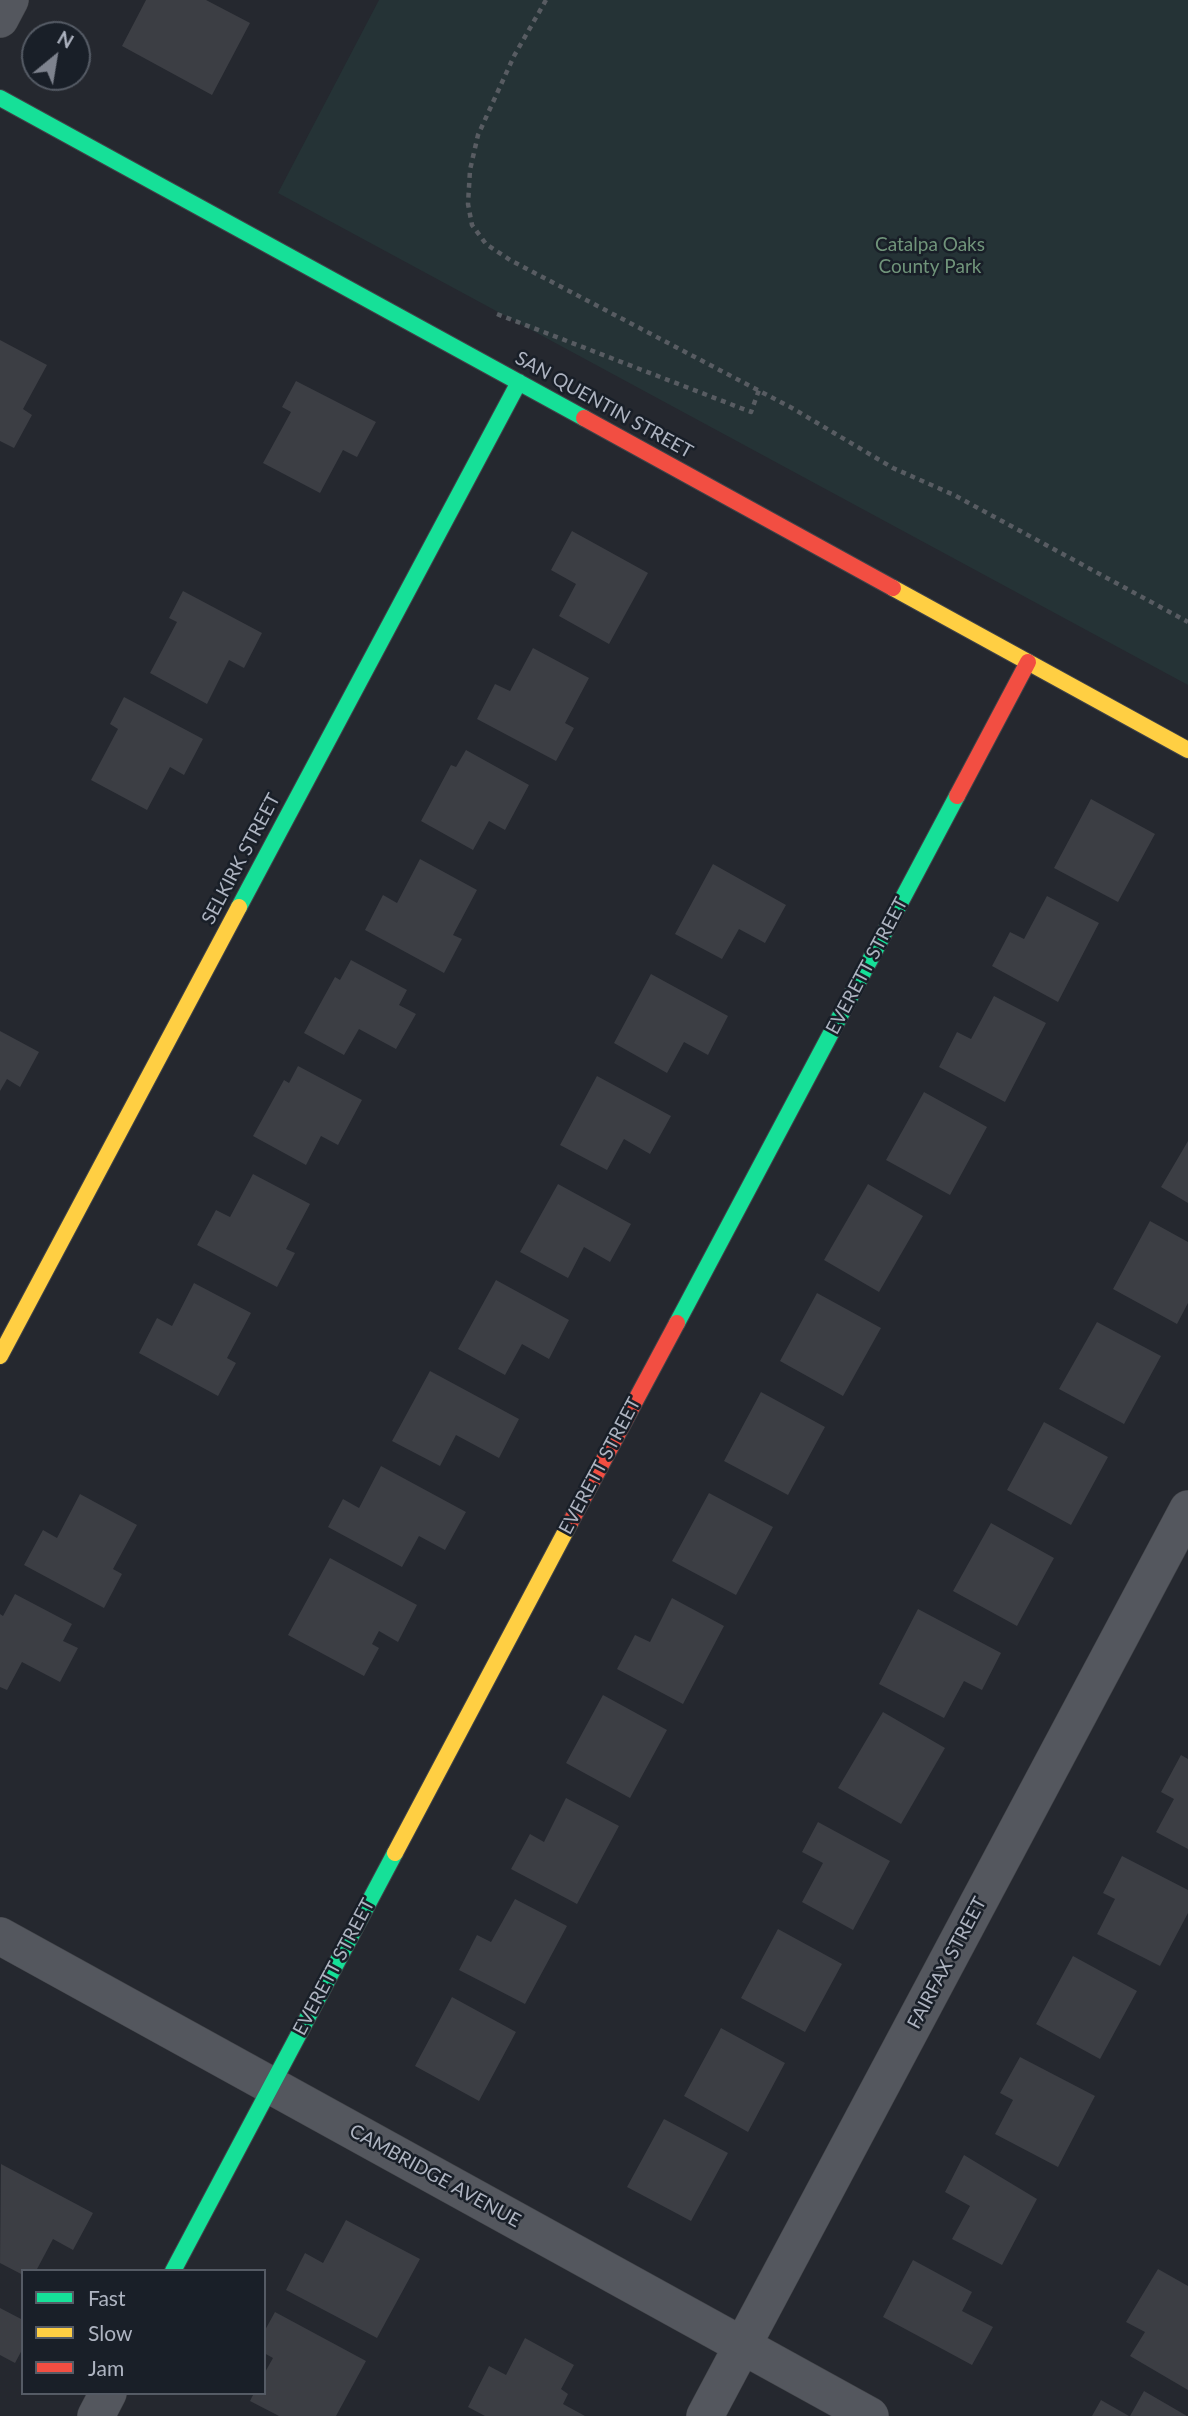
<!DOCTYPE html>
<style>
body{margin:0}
#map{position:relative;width:1188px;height:2416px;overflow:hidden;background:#25282f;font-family:Lato,sans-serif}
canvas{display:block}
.legend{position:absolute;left:21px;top:2269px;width:245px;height:126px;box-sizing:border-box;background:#191f28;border:2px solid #555b65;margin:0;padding:9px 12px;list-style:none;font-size:21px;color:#aeb4c1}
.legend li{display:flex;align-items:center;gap:14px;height:35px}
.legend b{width:35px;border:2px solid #555b65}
.north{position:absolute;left:21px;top:21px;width:70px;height:70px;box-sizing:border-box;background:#191f28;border:2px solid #555b65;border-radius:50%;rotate:30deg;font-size:19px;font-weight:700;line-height:28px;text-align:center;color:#aeb4c1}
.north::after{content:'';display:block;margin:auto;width:24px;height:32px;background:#7e838e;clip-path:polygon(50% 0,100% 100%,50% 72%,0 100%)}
</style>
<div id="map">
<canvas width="1188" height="2416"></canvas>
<ul class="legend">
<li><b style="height:9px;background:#16e098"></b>Fast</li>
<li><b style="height:9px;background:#ffcf43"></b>Slow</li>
<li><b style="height:9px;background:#f24e42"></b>Jam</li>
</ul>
<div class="north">N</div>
</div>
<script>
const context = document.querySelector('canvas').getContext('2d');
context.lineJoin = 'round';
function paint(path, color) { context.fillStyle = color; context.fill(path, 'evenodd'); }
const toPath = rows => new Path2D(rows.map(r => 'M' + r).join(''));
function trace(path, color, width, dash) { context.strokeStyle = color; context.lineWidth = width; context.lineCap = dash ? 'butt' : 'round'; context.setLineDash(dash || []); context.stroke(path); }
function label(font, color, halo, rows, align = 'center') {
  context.font = font + ' Lato,sans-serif'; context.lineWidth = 5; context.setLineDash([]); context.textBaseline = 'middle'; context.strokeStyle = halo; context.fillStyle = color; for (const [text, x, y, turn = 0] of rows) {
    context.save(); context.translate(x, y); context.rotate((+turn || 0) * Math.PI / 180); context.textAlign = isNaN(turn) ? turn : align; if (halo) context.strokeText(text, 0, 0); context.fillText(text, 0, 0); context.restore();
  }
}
paint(toPath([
 [379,0,1188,0,1188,685,278,193]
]), '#253336');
paint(toPath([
 [146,0,206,0,250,23,212,95,122,46],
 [0,340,47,365,23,409,32,415,14,448,0,441],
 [296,381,376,422,357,457,343,450,320,493,263,463,291,412,282,407],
 [572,531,648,573,609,644,559,616,576,584,551,570],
 [183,591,262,633,244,668,229,660,207,704,150,673,177,622,169,618],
 [533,648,589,678,565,723,574,728,556,761,477,719,495,684,510,691],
 [124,697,203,739,184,775,170,767,147,810,91,780,118,729,110,724],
 [466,750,529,785,505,830,489,821,473,850,421,821,451,765,456,767],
 [1091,799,1155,834,1118,902,1054,868],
 [420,859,477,890,453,935,462,939,444,973,365,930,383,895,397,903],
 [713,864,786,905,765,943,739,929,722,959,675,934],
 [1047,896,1099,923,1058,1002,992,966,1010,932,1024,939],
 [351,960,407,990,399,1005,416,1014,396,1049,359,1029,344,1055,304,1033,335,977,340,980],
 [651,974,728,1016,708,1055,684,1042,667,1073,614,1043],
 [994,996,1046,1023,1005,1102,939,1067,957,1032,971,1039],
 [0,1031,39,1052,20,1087,7,1079,0,1091],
 [298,1066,362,1100,338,1145,321,1136,306,1165,253,1136,284,1080,289,1083],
 [597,1076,671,1116,650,1154,624,1139,607,1170,560,1145],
 [924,1092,987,1127,950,1195,886,1160],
 [1188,1141,1188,1203,1161,1187],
 [253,1174,310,1204,286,1249,295,1253,277,1287,197,1245,216,1210,230,1217],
 [558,1184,631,1224,610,1262,584,1247,568,1278,520,1252],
 [868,1184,923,1216,879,1292,824,1260],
 [1150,1221,1188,1242,1188,1303,1177,1324,1113,1289],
 [496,1280,569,1320,549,1359,522,1344,505,1375,458,1349],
 [194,1283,251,1313,227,1358,236,1363,218,1396,139,1353,157,1318,172,1326],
 [817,1293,881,1328,843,1396,780,1361],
 [1097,1322,1161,1356,1124,1424,1059,1389],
 [430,1371,519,1419,499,1458,456,1435,440,1466,392,1441],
 [761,1392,825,1427,788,1495,724,1461],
 [1044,1422,1108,1457,1071,1525,1007,1490],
 [381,1466,466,1512,445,1550,419,1536,402,1567,328,1527,343,1499,359,1508],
 [709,1493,773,1527,736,1595,672,1561],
 [80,1494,137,1525,113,1569,122,1574,104,1608,24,1565,43,1530,57,1538],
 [991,1523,1054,1558,1017,1626,953,1591],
 [330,1558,417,1605,398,1642,379,1631,372,1644,379,1648,364,1676,288,1635],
 [15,1594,72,1624,63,1641,78,1648,60,1682,22,1662,7,1690,0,1687,0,1614,3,1616],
 [672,1598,724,1626,683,1704,617,1669,635,1635,650,1642],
 [918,1609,1001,1653,982,1690,964,1681,944,1718,879,1684],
 [603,1695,667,1730,630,1798,566,1763],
 [883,1712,945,1748,901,1824,838,1788],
 [1181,1755,1188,1759,1188,1849,1156,1832,1174,1799,1161,1792],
 [566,1798,619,1826,577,1904,511,1869,530,1834,544,1842],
 [818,1822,890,1861,853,1930,802,1902,823,1863,802,1852],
 [1122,1856,1188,1890,1188,1913,1160,1966,1097,1934,1115,1899,1103,1893],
 [515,1899,567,1926,525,2004,459,1970,477,1935,491,1942],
 [778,1929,842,1964,805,2032,741,1998],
 [1073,1956,1137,1991,1100,2059,1036,2024],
 [452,1997,516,2032,479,2101,415,2066],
 [721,2028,785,2063,748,2132,684,2096],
 [1020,2057,1095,2096,1058,2167,995,2134,1013,2100,1000,2093],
 [664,2119,728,2153,691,2221,627,2187],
 [964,2155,1037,2199,1002,2265,952,2239,970,2206,945,2192],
 [1,2164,93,2213,73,2250,53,2239,36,2271,23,2271,23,2275,0,2263],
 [346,2220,420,2259,377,2338,286,2290,305,2253,323,2263],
 [913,2260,972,2292,962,2311,993,2327,972,2365,883,2317],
 [1158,2269,1188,2286,1188,2390,1130,2356,1145,2332,1126,2322],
 [0,2308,23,2320,23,2348,15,2363,0,2355],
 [275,2312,366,2361,336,2416,279,2416,250,2401,254,2393,264,2393,264,2374,273,2358,264,2353,264,2332],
 [525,2338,574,2365,561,2389,568,2394,563,2404,585,2416,485,2416,468,2407,489,2366,506,2375],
 [1144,2391,1187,2416,1130,2416],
 [1101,2400,1129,2416,1092,2416]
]), '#3c3e44');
const street = toPath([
 [0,19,10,0],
 [0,1936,870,2416],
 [96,2416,108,2393],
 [705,2416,1188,1509]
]);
const fast = toPath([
 [0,98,584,418],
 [239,907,519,382],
 [677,1323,957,796],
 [173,2271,395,1853]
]);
const slow = toPath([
 [893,588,1188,750],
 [0,1356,239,907],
 [395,1853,570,1523]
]);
const jam = toPath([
 [584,418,893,588],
 [957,796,1028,662],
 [570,1523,677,1323]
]);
trace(street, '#414348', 38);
trace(fast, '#414348', 18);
trace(slow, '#414348', 18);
trace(jam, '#414348', 18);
trace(toPath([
 [546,0,514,56,478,135,470,170,468,204,472,225,486,244,510,260,792,408,893,468,954,495,1188,622],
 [497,314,751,412,759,390]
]), '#585c62', 4.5, [5, 5]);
trace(street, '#54575e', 37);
trace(fast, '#16e098', 16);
trace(slow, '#ffcf43', 16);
trace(jam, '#f24e42', 16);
label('19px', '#70947a', '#191f28', [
 ["Catalpa Oaks",930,245],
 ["County Park",930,267]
]);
label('19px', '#aeb4c1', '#191f28', [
 ["SAN QUENTIN STREET",604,405,29],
 ["SELKIRK STREET",241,859,-62],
 ["EVERETT STREET",867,966,-62],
 ["EVERETT STREET",600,1466,-62],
 ["FAIRFAX STREET",947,1963,-62],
 ["EVERETT STREET",334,1967,-62],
 ["CAMBRIDGE AVENUE",435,2176,29]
]);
</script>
